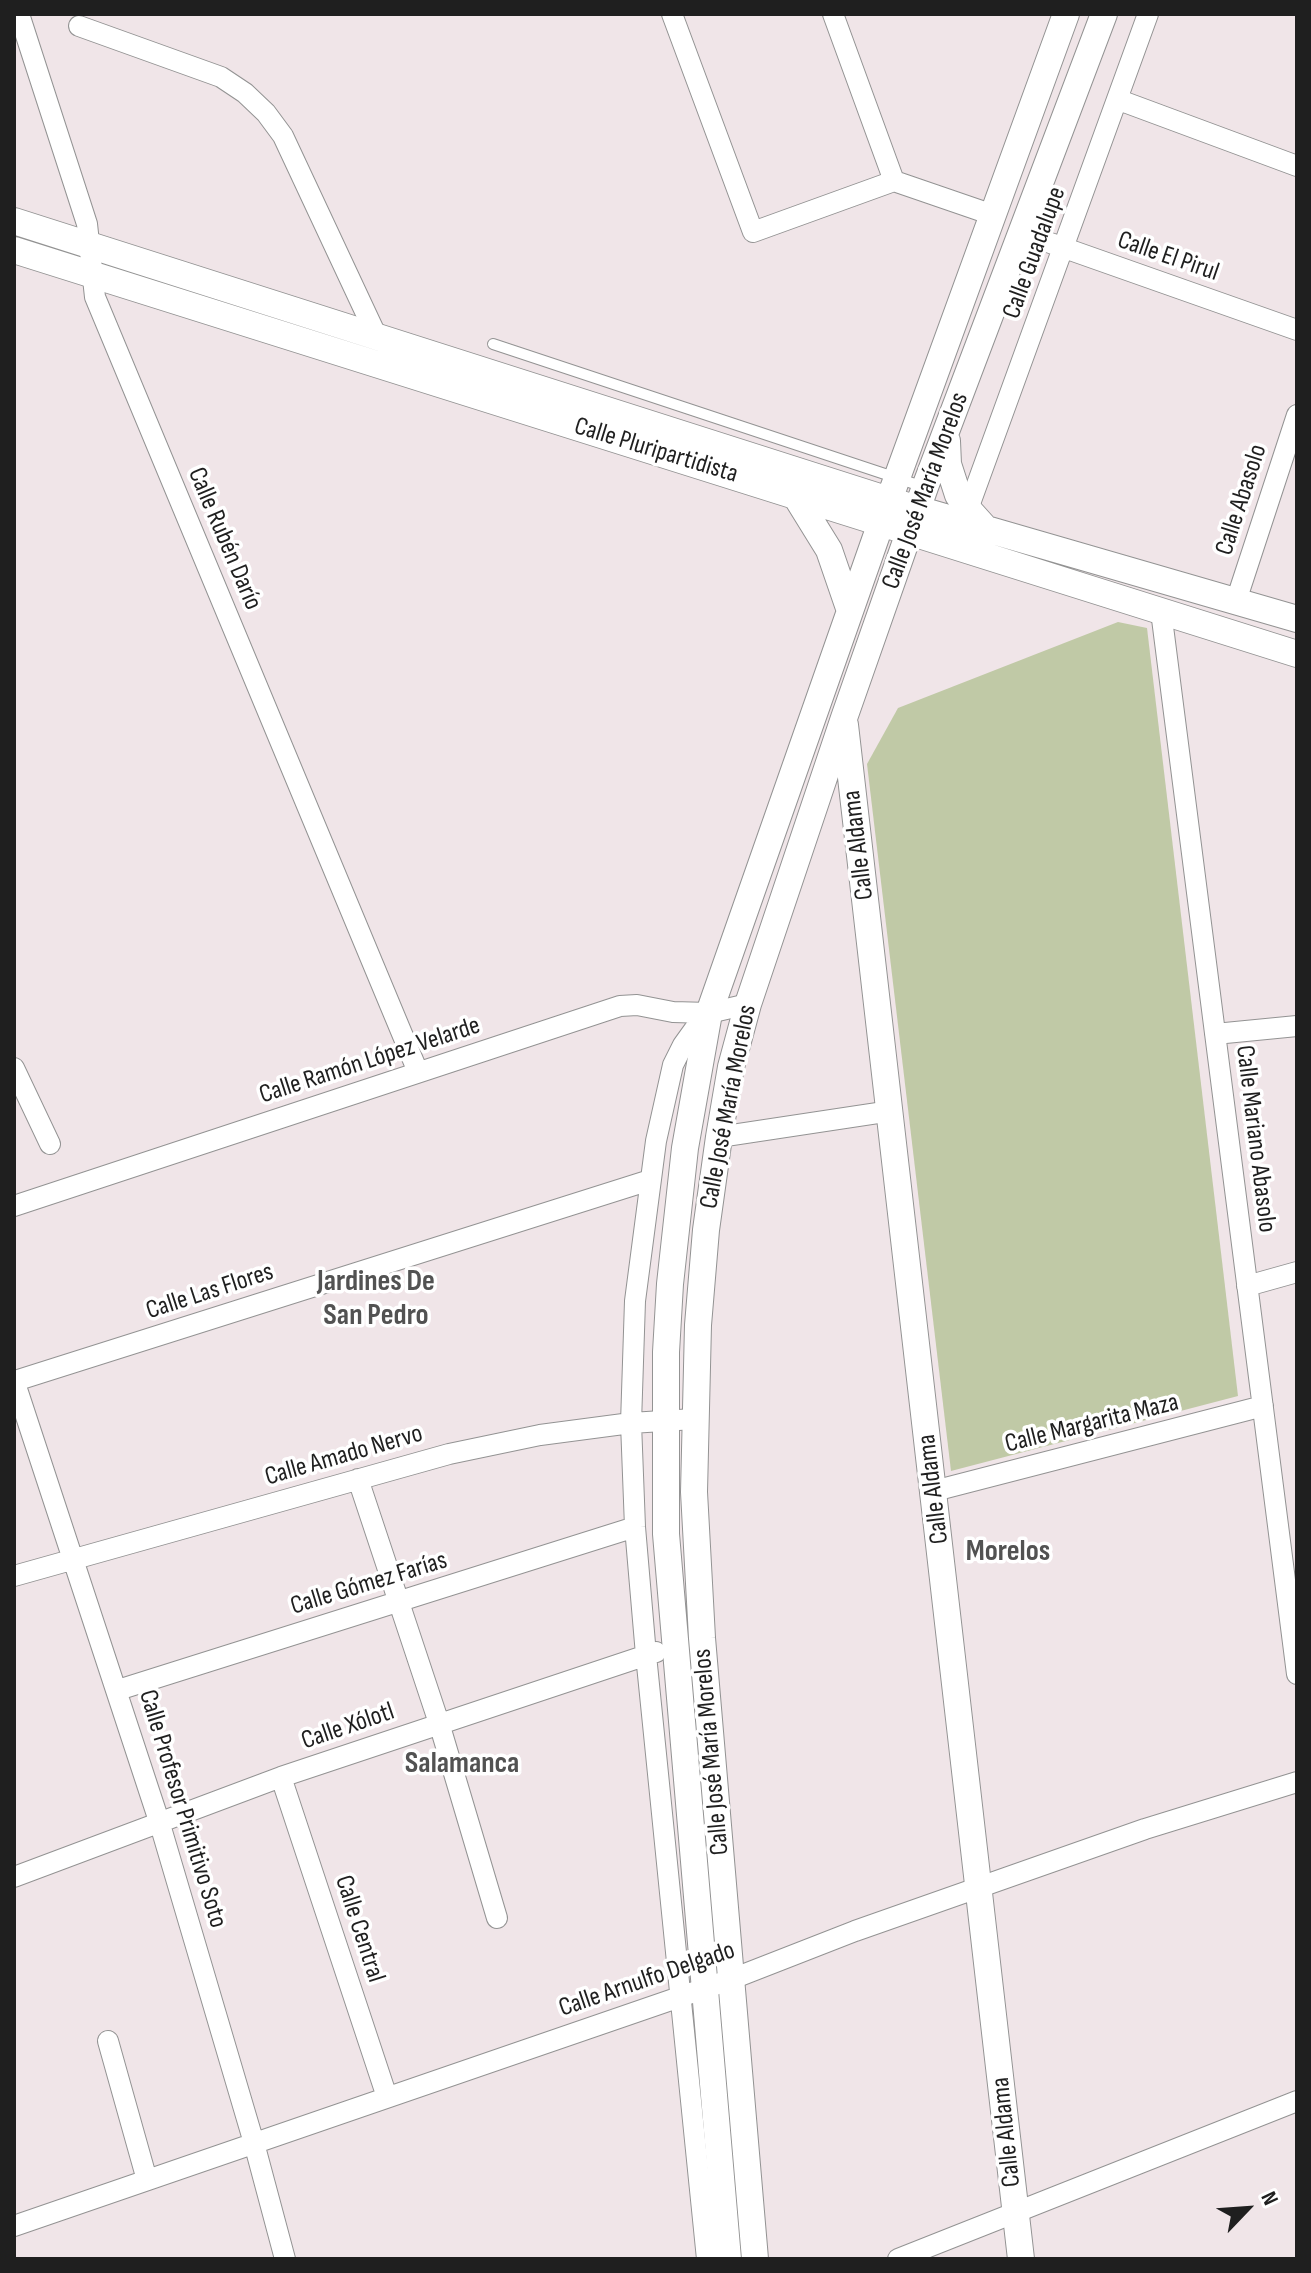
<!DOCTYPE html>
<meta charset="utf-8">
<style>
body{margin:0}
#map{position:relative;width:1311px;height:2273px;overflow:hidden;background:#f0e5e8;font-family:"Sofia Sans Condensed",sans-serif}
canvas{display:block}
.frame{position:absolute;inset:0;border:16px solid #1f1f1f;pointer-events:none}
.north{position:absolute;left:1207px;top:2169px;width:80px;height:80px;-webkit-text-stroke:6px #fff;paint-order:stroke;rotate:65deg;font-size:22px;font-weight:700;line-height:32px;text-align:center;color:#1f1f1f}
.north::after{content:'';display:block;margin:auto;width:28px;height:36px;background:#1f1f1f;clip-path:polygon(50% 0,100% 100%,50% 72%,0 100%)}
</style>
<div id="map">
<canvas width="1311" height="2273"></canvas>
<div class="frame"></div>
<div class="north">N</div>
</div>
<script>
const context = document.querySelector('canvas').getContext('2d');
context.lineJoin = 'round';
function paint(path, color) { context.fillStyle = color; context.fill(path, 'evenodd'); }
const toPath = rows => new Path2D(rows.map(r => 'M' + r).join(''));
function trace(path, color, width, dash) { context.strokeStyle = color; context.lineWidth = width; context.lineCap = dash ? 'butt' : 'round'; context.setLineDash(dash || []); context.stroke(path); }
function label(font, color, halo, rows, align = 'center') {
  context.font = font + ' "Sofia Sans Condensed",sans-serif'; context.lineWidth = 7; context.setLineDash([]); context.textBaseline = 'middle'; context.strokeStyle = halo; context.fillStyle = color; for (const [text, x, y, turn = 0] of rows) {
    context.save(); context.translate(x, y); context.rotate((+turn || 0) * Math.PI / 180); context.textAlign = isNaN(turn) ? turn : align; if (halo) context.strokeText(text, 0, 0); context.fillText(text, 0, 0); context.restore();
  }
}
paint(toPath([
 [1118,622,1147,628,1238,1396,951,1471,867,764,898,708]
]), '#c0c9a6');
const service = toPath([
 [493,344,924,487]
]);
const minor = toPath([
 [19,14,87,224,95,297,418,1072],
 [672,14,753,232,894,181],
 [833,14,894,181],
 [79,26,221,77,245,93,266,113,283,136,377,337],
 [1119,100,1297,166],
 [894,181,993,215],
 [1022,233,1297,330],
 [968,509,1148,14],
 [1236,601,1297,415],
 [1161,611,1297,1674],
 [706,1013,683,1045,673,1065,656,1141,635,1301,631,1423,635,1527,646,1655,707,2259],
 [1215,1034,1297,1026],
 [14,1068,50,1144],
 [719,1137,891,1111],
 [14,1206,620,1006,637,1005,673,1012,709,1013,748,1004],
 [1247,1286,1297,1272],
 [14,1380,159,1821,254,2143,285,2259],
 [15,1381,650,1180],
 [358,1479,439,1723,497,1918],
 [934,1491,1263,1406],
 [14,1576,449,1454,540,1435,631,1423,694,1419],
 [118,1690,635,1527],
 [281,1777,387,2097],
 [14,1877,281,1777,656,1652],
 [108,2041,147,2180],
 [14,2226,732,1979,855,1931,1145,1829,1297,1782],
 [898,2259,1297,2101]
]);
const tertiary = toPath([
 [14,221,917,509,1297,619],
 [14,250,1297,654],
 [947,441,948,464,958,495,968,509,986,529],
 [795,495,829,550,850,611],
 [845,725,1021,2259],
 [728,2259,666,1534,666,1352,670,1284,685,1148,709,1013,889,500,1066,14],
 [755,2259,702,1638,694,1492,698,1325,706,1230,719,1137,731,1067,748,1004,844,718,925,487,1104,14]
]);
trace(service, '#939393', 12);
trace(minor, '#939393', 22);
trace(tertiary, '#939393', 28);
trace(service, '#fff', 10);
trace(minor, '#fff', 20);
trace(tertiary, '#fff', 26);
label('26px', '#1f1f1f', '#fff', [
 ["Calle Guadalupe",1035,253,-70],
 ["Calle El Pirul",1168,257,19],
 ["Calle Pluripartidista",656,451,17],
 ["Calle José María Morelos",926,491,-70],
 ["Calle Abasolo",1242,500,-72],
 ["Calle Rubén Darío",224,539,67],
 ["Calle Aldama",859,845,-97],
 ["Calle Ramón López Velarde",370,1061,-18],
 ["Calle José María Morelos",729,1107,-79],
 ["Calle Mariano Abasolo",1255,1139,83],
 ["Calle Las Flores",210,1292,-18],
 ["Calle Margarita Maza",1092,1424,-14],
 ["Calle Amado Nervo",344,1456,-16],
 ["Calle Aldama",934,1489,-97],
 ["Calle Gómez Farías",369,1584,-17],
 ["Calle Xólotl",348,1727,-19],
 ["Calle José María Morelos",712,1752,-95],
 ["Calle Profesor Primitivo Soto",182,1809,73],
 ["Calle Central",359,1929,72],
 ["Calle Arnulfo Delgado",647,1980,-19],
 ["Calle Aldama",1007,2132,-96]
]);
label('bold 30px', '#525252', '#fff', [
 ["Jardines De",376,1282],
 ["San Pedro",376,1316],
 ["Morelos",1008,1552],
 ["Salamanca",462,1764]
]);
</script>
